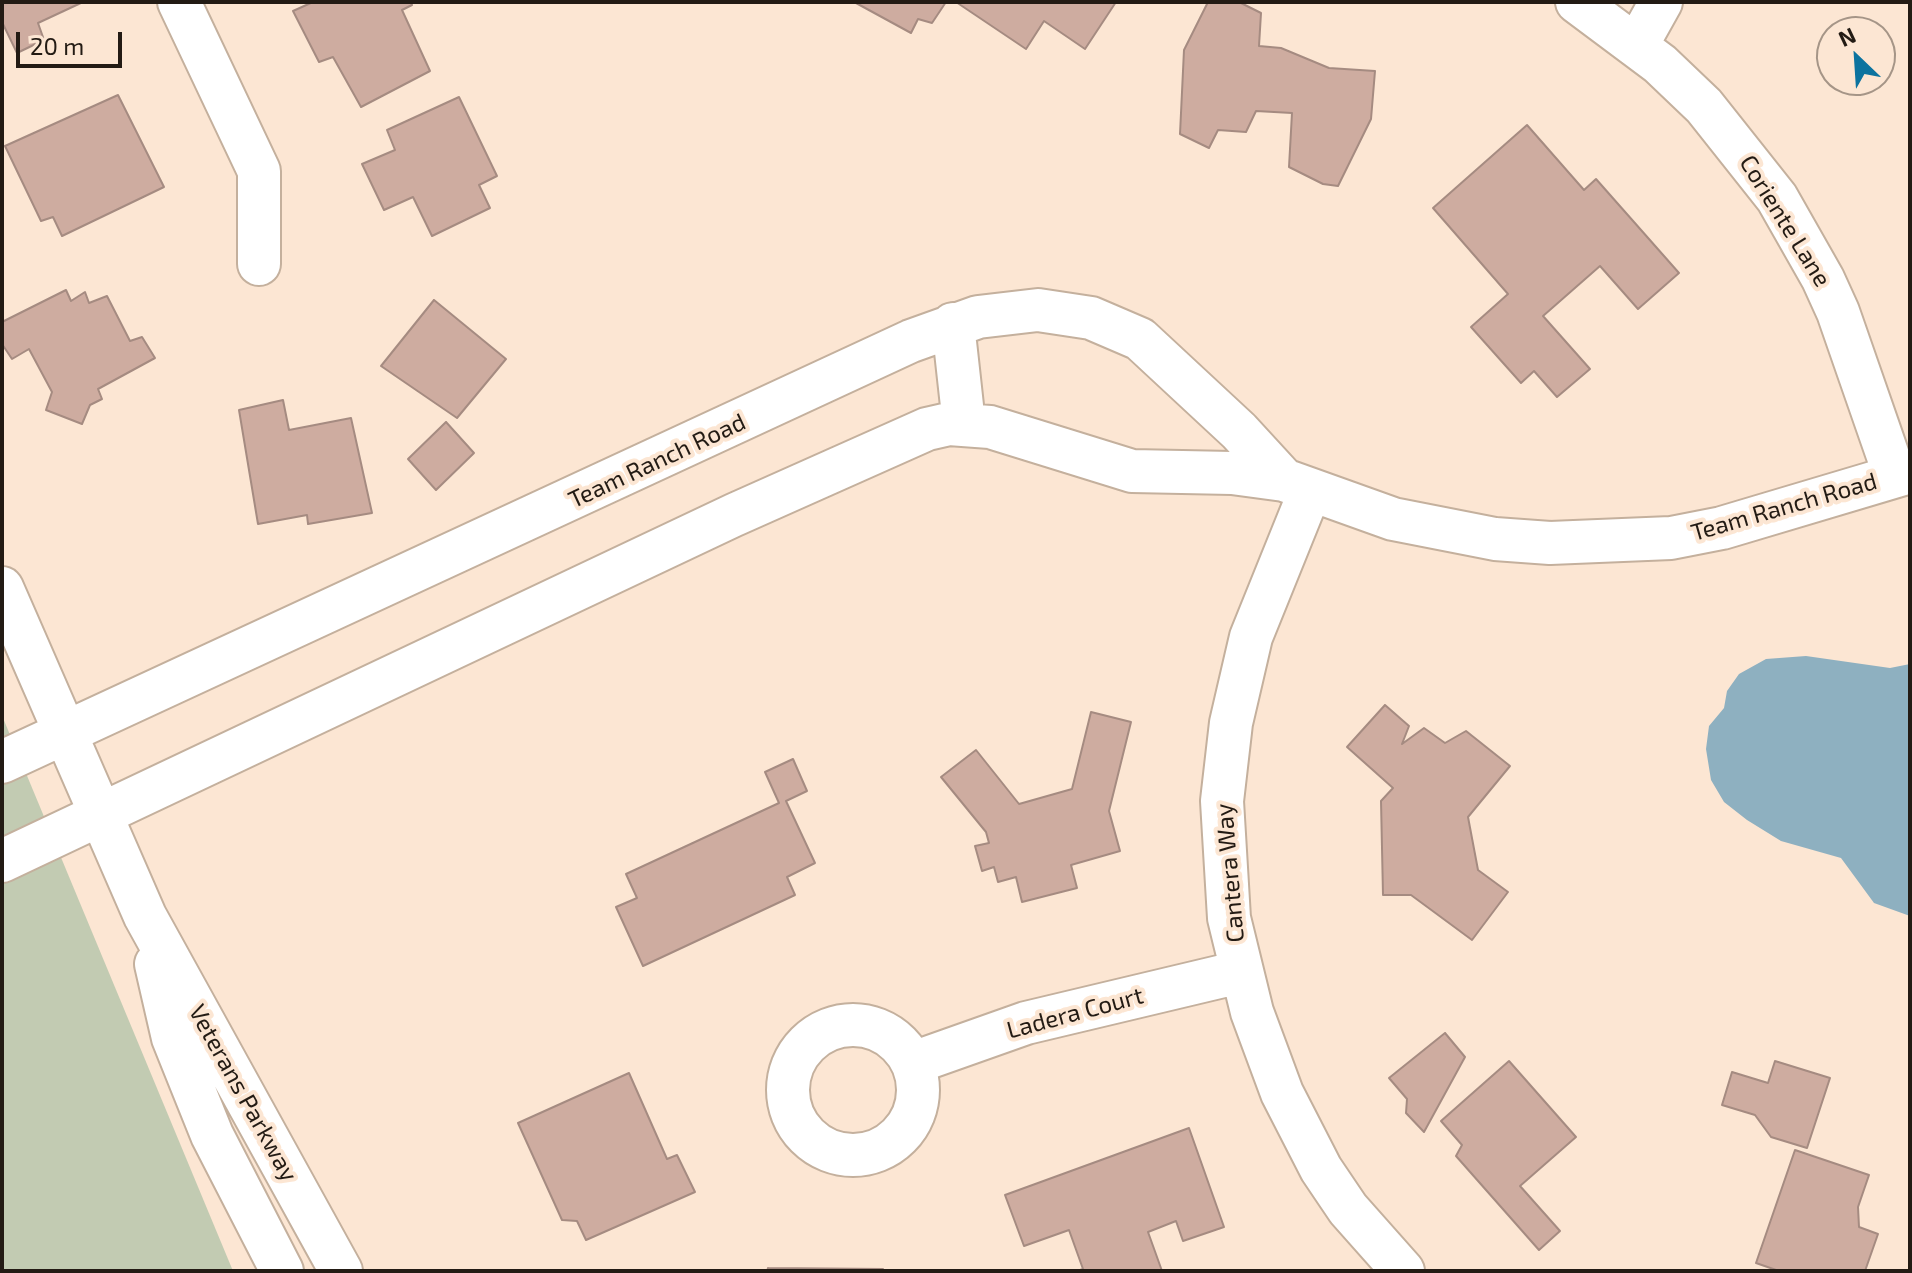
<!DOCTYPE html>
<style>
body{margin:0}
#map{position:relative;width:1912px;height:1273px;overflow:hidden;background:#fce6d3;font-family:"Exo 2",sans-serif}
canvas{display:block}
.frame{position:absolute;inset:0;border:4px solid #231b14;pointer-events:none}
.north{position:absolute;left:1816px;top:16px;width:80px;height:80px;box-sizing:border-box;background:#fce6d3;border:2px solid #a59587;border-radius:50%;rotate:335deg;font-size:22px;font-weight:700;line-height:32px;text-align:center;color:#231b14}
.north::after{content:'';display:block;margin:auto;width:28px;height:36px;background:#0c739f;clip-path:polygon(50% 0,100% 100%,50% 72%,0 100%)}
.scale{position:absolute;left:16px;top:32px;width:106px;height:36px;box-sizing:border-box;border:4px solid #231b14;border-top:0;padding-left:10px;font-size:24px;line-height:28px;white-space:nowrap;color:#231b14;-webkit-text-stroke:6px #fce6d3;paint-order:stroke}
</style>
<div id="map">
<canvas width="1912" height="1273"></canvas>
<div class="frame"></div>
<div class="north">N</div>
<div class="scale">20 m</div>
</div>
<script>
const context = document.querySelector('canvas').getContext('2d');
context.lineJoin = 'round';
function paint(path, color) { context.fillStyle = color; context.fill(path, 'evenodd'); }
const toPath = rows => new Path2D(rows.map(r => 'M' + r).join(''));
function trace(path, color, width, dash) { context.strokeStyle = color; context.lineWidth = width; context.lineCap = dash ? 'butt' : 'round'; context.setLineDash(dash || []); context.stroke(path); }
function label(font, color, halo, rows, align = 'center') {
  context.font = font + ' "Exo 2",sans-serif'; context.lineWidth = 8; context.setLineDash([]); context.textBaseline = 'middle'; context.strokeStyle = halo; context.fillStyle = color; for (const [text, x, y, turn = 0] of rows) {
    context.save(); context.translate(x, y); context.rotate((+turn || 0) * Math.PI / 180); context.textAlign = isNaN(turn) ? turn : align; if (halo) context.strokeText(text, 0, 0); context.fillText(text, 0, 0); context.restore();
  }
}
paint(toPath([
 [2,718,3,718,233,1271,2,1271]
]), '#c2cbb2');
paint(toPath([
 [1806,656,1890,668,1910,664,1910,916,1874,903,1841,858,1781,841,1747,820,1724,802,1711,780,1706,749,1709,726,1724,708,1727,691,1739,674,1766,659]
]), '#8eb0c0');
const building = toPath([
 [2,2,83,2,38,23,44,40,17,53,2,22,2,2],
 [313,2,411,2,412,5,402,10,430,71,361,107,333,57,319,62,293,11,313,2],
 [946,2,932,23,918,19,911,33,856,3,946,2],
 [956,2,1116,2,1085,49,1044,21,1026,49,956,2],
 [1208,2,1239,2,1261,13,1259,46,1281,48,1329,68,1375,71,1371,119,1338,186,1323,184,1289,167,1292,113,1256,111,1246,132,1218,130,1209,148,1180,134,1184,50,1208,2],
 [118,95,164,187,62,236,53,217,41,221,5,146,118,95],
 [459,97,497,176,479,185,490,208,432,236,413,197,384,210,362,164,395,150,387,130,459,97],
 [1527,125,1584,190,1596,179,1679,273,1638,309,1600,266,1543,316,1590,369,1557,397,1534,371,1521,383,1471,327,1508,294,1433,208,1527,125],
 [66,290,71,301,85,292,89,303,107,296,130,341,142,337,155,358,98,389,102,399,90,405,82,424,46,410,52,392,29,349,12,359,2,344,2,322,66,290],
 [434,300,506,359,457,418,381,366,434,300],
 [283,400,289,430,351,418,372,513,308,524,307,515,258,524,239,410,283,400],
 [446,422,474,453,436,490,408,459,446,422],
 [1385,705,1409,726,1402,744,1424,728,1445,743,1466,731,1510,766,1468,817,1478,870,1508,892,1472,940,1411,895,1383,895,1381,801,1393,788,1347,747,1385,705],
 [1091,712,1131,722,1109,811,1120,851,1071,865,1077,888,1022,902,1016,877,998,882,994,867,982,871,975,846,989,843,986,832,941,777,976,750,1019,804,1072,789,1091,712],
 [793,759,807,791,786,801,815,863,787,877,795,895,643,966,616,907,637,898,626,874,779,803,765,772,793,759],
 [1445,1033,1465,1057,1424,1132,1406,1113,1407,1099,1389,1078,1445,1033],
 [1509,1061,1576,1137,1520,1186,1560,1231,1539,1250,1456,1156,1462,1145,1441,1121,1509,1061],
 [1775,1061,1830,1078,1807,1148,1771,1137,1755,1115,1722,1105,1732,1072,1768,1083,1775,1061],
 [629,1073,667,1159,677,1155,695,1192,586,1240,577,1221,562,1220,518,1123,629,1073],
 [1189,1128,1224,1227,1183,1241,1176,1221,1148,1232,1162,1271,1077,1271,1083,1269,1069,1230,1024,1246,1005,1195,1189,1128],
 [1795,1150,1869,1175,1858,1207,1859,1227,1878,1234,1865,1271,1779,1271,1756,1263,1795,1150],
 [768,1268,883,1269,883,1271,767,1271,768,1268]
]);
paint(building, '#ceaca0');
trace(building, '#a58b81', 2);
const minor = toPath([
 [179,2,259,171,259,264],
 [1577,2,1660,64,1704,106,1777,198,1823,279,1838,312,1895,476],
 [1637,45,1661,2],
 [953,324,964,424],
 [1310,491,1251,637,1231,723,1222,801,1229,918,1252,1012,1282,1093,1321,1169,1348,1209,1403,1271],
 [2,588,145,916,341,1271],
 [2,762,911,341,978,317,1038,310,1091,318,1140,339,1239,431,1284,480],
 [2,861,734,515,927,429,949,424,990,427,1132,471,1232,473,1284,480,1393,519,1495,539,1550,543,1671,538,1722,528,1910,472],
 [156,964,173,1038,212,1135,282,1271],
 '788 1090a65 65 0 1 1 130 0a65 65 0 1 1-130 0Z',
 [913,1063,1026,1023,1240,972]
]);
trace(minor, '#c4b09d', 46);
trace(minor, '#fff', 42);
label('24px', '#231b14', '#fce6d3', [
 ["Coriente Lane",1785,221,58],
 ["Team Ranch Road",657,461,-25],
 ["Team Ranch Road",1784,507,-16],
 ["Cantera Way",1230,873,-95],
 ["Ladera Court",1075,1013,-15],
 ["Veterans Parkway",243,1093,61]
]);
</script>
